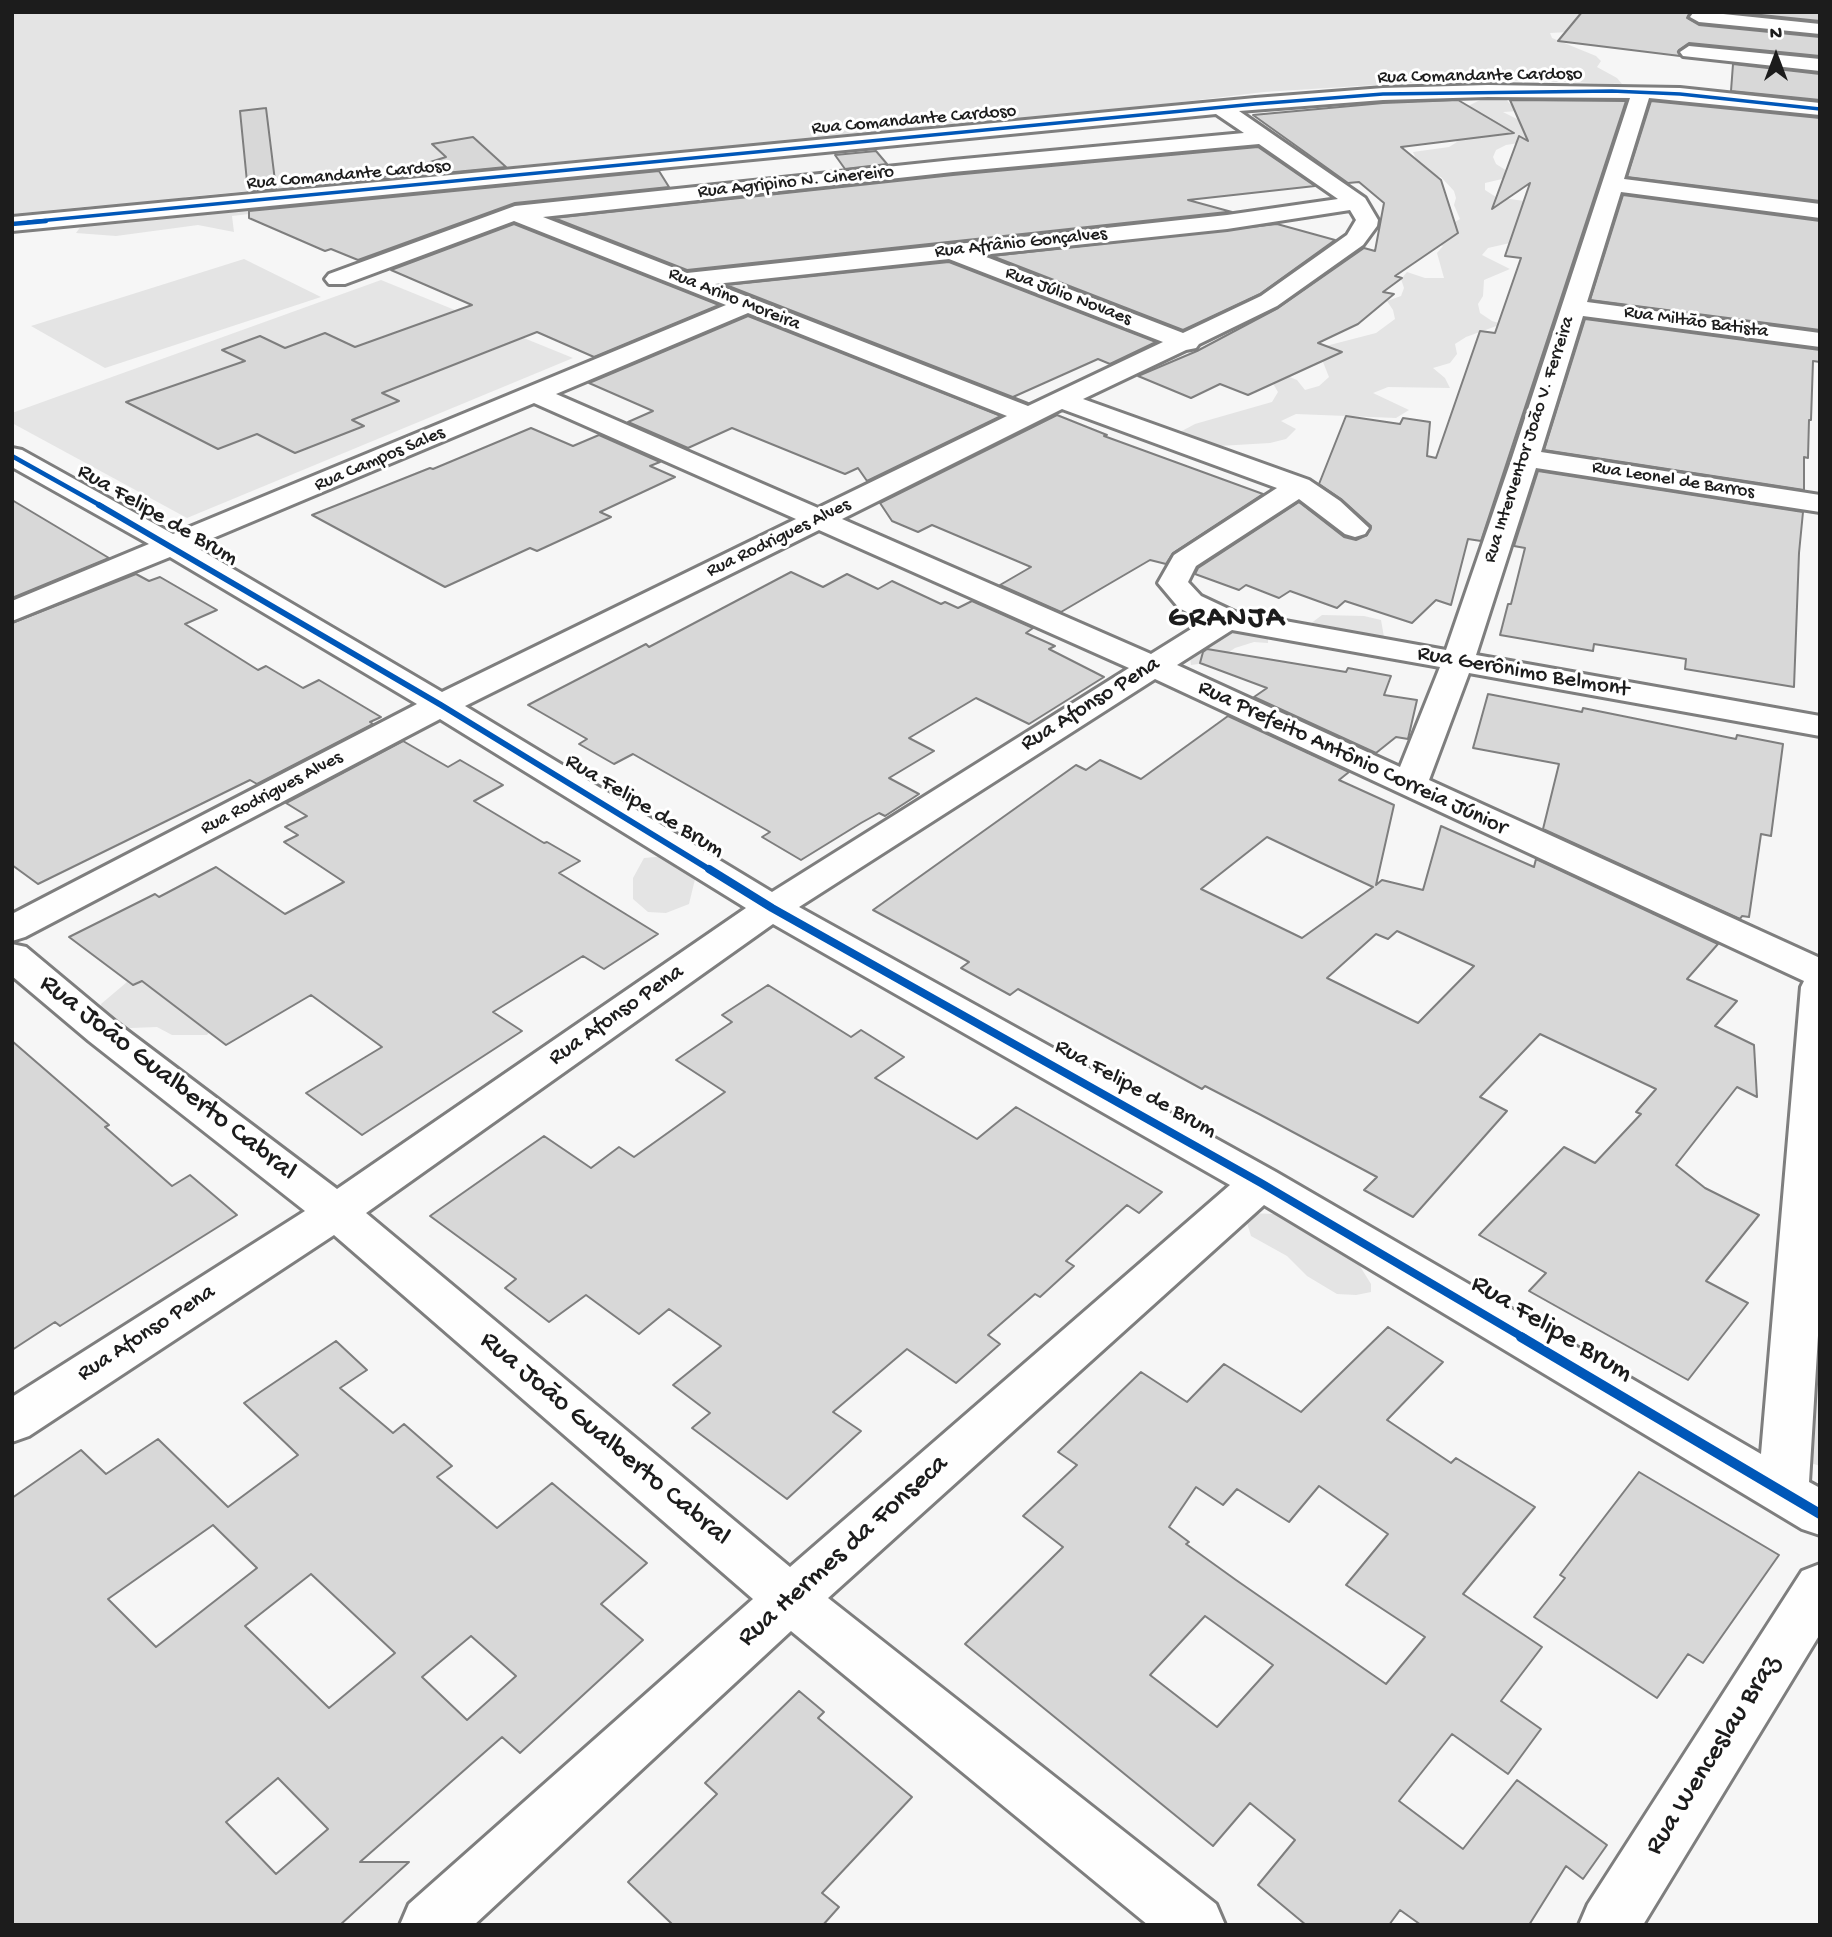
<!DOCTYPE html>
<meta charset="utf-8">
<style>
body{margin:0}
#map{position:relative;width:1832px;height:1937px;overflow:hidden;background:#f6f6f6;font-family:"Gochi Hand",sans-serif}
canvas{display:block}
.frame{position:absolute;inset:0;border:14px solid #1c1c1c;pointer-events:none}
.north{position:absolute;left:1741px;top:21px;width:70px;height:70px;-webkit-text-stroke:5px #fff;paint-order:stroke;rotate:0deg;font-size:19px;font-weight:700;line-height:28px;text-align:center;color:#1c1c1c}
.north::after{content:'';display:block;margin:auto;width:24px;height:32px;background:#1c1c1c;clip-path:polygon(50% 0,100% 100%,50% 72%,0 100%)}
</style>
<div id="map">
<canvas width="1832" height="1937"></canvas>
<div class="frame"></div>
<div class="north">N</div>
</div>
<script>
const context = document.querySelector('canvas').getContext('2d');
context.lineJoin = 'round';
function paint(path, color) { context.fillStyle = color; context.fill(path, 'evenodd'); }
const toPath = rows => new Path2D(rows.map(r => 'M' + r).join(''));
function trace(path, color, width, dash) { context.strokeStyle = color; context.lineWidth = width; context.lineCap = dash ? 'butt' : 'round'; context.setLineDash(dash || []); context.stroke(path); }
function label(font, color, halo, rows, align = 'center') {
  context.font = font + ' "Gochi Hand",sans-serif'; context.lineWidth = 6; context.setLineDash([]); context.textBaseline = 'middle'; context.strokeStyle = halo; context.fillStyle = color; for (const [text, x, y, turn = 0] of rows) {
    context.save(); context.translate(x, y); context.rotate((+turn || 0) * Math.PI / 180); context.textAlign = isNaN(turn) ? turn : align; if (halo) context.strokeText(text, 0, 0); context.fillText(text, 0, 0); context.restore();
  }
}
paint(toPath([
 [381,280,573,358,187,518,12,423,12,413]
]), '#e5e5e5');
paint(toPath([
 [12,12,1611,12,1588,31,1550,33,1552,38,1596,56,1601,61,1597,67,1617,78,1622,84,1507,80,1423,82,1264,92,1124,109,185,197,183,204,93,206,12,214],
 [1492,94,1505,98,1510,104,1536,110,1503,112,1527,124,1521,128,1537,129,1538,140,1506,145,1496,150,1493,157,1496,164,1515,176,1485,183,1485,190,1496,197,1538,203,1519,241,1488,248,1482,255,1510,269,1484,280,1483,296,1478,304,1480,313,1492,321,1502,324,1466,337,1455,344,1457,354,1450,363,1433,368,1445,378,1450,388,1388,387,1373,393,1409,410,1396,418,1296,414,1281,421,1296,429,1286,439,1270,443,1219,446,1194,442,1180,432,1195,424,1272,402,1278,392,1272,382,1277,372,1297,380,1305,390,1319,386,1329,377,1321,357,1322,347,1376,333,1395,319,1393,310,1387,301,1401,296,1404,288,1401,279,1407,272,1425,278,1444,278,1437,253,1443,246,1424,240,1460,219,1454,205,1456,198,1454,191,1441,177,1422,173,1413,152,1449,147,1457,142,1451,136,1466,107],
 [260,205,266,212,232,216,234,232,198,225,116,236,76,233,81,226,201,214,233,206],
 [244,259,321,297,105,368,31,326],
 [1322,615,1364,616,1381,620,1384,637,1326,632,1310,624],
 [1242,632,1268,638,1268,643,1254,642,1235,648,1214,662,1191,665,1189,651,1211,636],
 [677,855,696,875,689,904,666,913,648,912,633,899,633,878,644,858],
 [146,975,231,1008,207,1035,172,1035,157,1027,105,1029,101,1004,127,982],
 [1244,1213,1278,1214,1305,1227,1358,1263,1371,1284,1371,1292,1356,1295,1337,1294,1307,1276,1287,1256,1251,1236],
 [1820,1386,1820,1466,1802,1460,1801,1397]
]), '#e4e4e4');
const building = toPath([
 [1582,12,1690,12,1687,18,1699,25,1820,37,1820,56,1689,43,1679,50,1680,56,1558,41,1582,12],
 [1732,12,1820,12,1820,21,1732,12],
 [1733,64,1820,74,1820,100,1731,91,1733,64],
 [1458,100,1514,133,1401,147,1441,180,1458,233,1395,276,1402,278,1383,292,1394,294,1358,324,1318,343,1342,352,1248,395,1220,384,1191,398,1138,376,1197,351,1278,308,1364,248,1375,251,1384,203,1359,182,1348,183,1253,115,1383,103,1458,100],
 [1510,100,1626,101,1481,541,1468,539,1451,605,1436,600,1412,623,1345,601,1337,608,1290,591,1279,598,1246,585,1239,590,1195,574,1198,568,1299,502,1344,537,1356,540,1367,535,1371,526,1341,499,1319,484,1346,416,1400,424,1403,418,1430,422,1427,456,1436,458,1480,331,1495,333,1521,258,1505,256,1530,183,1492,209,1519,136,1528,141,1510,100],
 [1651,101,1820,118,1820,201,1627,177,1651,101],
 [266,108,276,189,248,192,240,111,266,108],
 [473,137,506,167,374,180,446,157,432,144,473,137],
 [1258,147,1315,186,1188,200,1232,212,1227,212,687,270,554,218,953,175,1258,147],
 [876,151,887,164,845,169,835,155,876,151],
 [659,171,669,187,515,203,358,260,331,249,325,251,249,218,249,211,659,171],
 [1623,195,1820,221,1820,330,1590,300,1623,195],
 [514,224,719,305,594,357,537,332,382,393,399,401,352,420,364,426,295,453,257,434,218,449,126,402,245,361,222,350,260,336,285,348,325,333,355,347,472,305,391,270,514,224],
 [1277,224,1335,240,1260,294,1183,330,992,256,1277,224],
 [949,262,1156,342,1110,364,1098,359,1013,397,1028,403,726,285,949,262],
 [748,316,1001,416,867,481,858,468,845,474,732,428,688,448,628,422,653,411,589,383,748,316],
 [1585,319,1820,350,1820,362,1813,361,1811,420,1809,420,1808,458,1804,457,1804,490,1544,450,1585,319],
 [1057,415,1107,435,1104,436,1263,494,1173,553,1166,564,1150,560,1061,612,1000,585,1031,567,932,525,918,532,892,521,880,503,1057,415],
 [531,428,573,446,599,435,660,462,650,466,675,477,600,512,611,517,537,551,530,548,445,587,312,515,430,468,433,469,531,428],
 [1538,471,1803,512,1799,553,1794,687,1685,669,1686,659,1594,644,1593,651,1500,635,1508,604,1511,604,1525,548,1514,546,1538,471],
 [12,500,109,558,12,598,12,500],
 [791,572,823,587,847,574,878,589,892,581,941,604,945,602,958,608,972,601,1033,628,1026,633,1055,646,1049,649,1104,677,1029,724,976,698,909,738,934,751,889,778,919,794,885,816,879,813,861,823,801,860,762,837,770,832,633,754,614,764,579,744,587,739,528,705,646,644,649,647,791,572],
 [136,574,149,581,160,577,217,610,185,624,258,670,266,666,303,688,319,680,381,717,370,722,373,724,257,784,250,780,38,884,12,865,12,623,136,574],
 [1207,649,1346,672,1348,668,1391,676,1384,695,1417,700,1408,739,1396,737,1376,753,1254,697,1267,688,1200,663,1203,652,1207,649],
 [1488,694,1582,712,1583,708,1736,739,1737,735,1783,744,1771,836,1761,834,1749,917,1742,916,1740,919,1543,829,1559,764,1473,748,1488,694],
 [1228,716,1349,772,1339,780,1394,805,1376,885,1382,880,1423,890,1441,826,1534,867,1536,859,1718,944,1687,979,1737,1001,1715,1026,1754,1045,1757,1097,1737,1087,1676,1165,1705,1188,1759,1215,1706,1281,1748,1303,1688,1380,1529,1291,1546,1273,1479,1235,1564,1147,1595,1163,1641,1114,1636,1112,1656,1089,1540,1034,1480,1097,1507,1111,1413,1217,1364,1190,1377,1177,1261,1115,1205,1086,1202,1089,1018,989,1010,995,961,968,969,962,873,910,1076,765,1086,770,1100,760,1141,779,1228,716],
 [1267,837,1315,860,1373,887,1302,938,1201,889,1267,837],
 [1397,931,1474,966,1418,1023,1327,978,1376,934,1388,939,1397,931],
 [403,741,448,767,460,760,503,785,474,801,544,843,547,842,580,861,559,873,658,934,604,969,583,956,493,1012,522,1031,362,1135,306,1093,382,1047,311,995,226,1045,142,981,133,985,69,937,155,894,159,897,216,867,285,914,344,882,284,842,298,835,285,827,307,816,286,803,403,741],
 [768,985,851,1037,861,1030,904,1057,875,1078,977,1139,1016,1107,1162,1192,1139,1213,1127,1205,1066,1261,1074,1266,1040,1297,1035,1294,988,1335,1000,1344,956,1383,907,1349,833,1412,861,1431,787,1499,692,1428,710,1413,673,1385,721,1346,669,1309,639,1334,586,1295,549,1322,505,1288,516,1279,430,1216,544,1136,591,1168,619,1147,634,1157,725,1092,676,1060,732,1022,722,1015,768,985],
 [12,1041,109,1125,105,1127,172,1186,190,1175,237,1215,60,1326,55,1322,12,1350,12,1041],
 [1388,1327,1443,1362,1387,1420,1451,1463,1456,1458,1535,1507,1463,1594,1542,1647,1501,1701,1541,1729,1508,1774,1452,1734,1399,1801,1463,1849,1517,1780,1607,1845,1583,1879,1566,1866,1529,1925,1421,1925,1400,1910,1389,1925,1306,1925,1258,1885,1295,1840,1250,1803,1213,1846,965,1644,1063,1547,1023,1516,1077,1465,1058,1452,1141,1372,1187,1402,1224,1364,1301,1412,1388,1327],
 [1319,1486,1388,1534,1346,1585,1425,1637,1386,1684,1236,1580,1186,1544,1189,1542,1169,1527,1196,1487,1223,1505,1237,1489,1289,1522,1319,1486],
 [1205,1616,1273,1665,1217,1727,1150,1675,1205,1616],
 [336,1341,367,1370,340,1388,393,1433,404,1424,452,1466,437,1477,497,1528,552,1483,647,1563,601,1604,643,1640,520,1753,502,1737,360,1862,409,1862,340,1925,12,1925,12,1498,81,1450,106,1474,158,1439,228,1507,298,1455,244,1403,336,1341],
 [213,1525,257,1568,156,1647,108,1599,213,1525],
 [311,1574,395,1653,329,1708,245,1626,311,1574],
 [471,1636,516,1676,467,1720,422,1677,471,1636],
 [278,1778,328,1829,276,1874,226,1822,278,1778],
 [1639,1472,1779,1555,1703,1663,1688,1654,1657,1698,1534,1617,1565,1578,1560,1575,1639,1472],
 [799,1691,824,1712,818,1718,912,1797,822,1893,839,1907,823,1925,673,1925,628,1882,717,1794,705,1783,799,1691]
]);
paint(building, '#d8d8d8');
trace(building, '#7e7e7e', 2);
const minor = toPath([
 [1704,12,1820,24,1820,34,1699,22,1690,17,1693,13,1704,12],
 [1689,46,1820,59,1820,71,1683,56,1680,52,1689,46],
 [1488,85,1680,88,1820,103,1820,115,1649,98,1624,179,1820,204,1820,218,1621,192,1587,302,1820,333,1820,347,1583,316,1541,452,1820,495,1820,512,1536,468,1476,655,1820,716,1820,736,1469,673,1429,780,1820,958,1820,1303,1809,1482,1820,1488,1820,1535,1802,1529,1264,1205,828,1598,1216,1904,1225,1925,1148,1925,791,1631,474,1925,400,1925,409,1904,753,1599,334,1235,29,1436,12,1442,12,1397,305,1211,89,1041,12,976,12,944,26,947,117,1023,337,1189,746,908,440,719,25,937,12,941,12,914,417,704,170,557,12,621,12,601,149,544,12,467,12,448,22,450,173,534,726,305,514,221,345,284,329,284,325,279,329,274,515,206,953,160,1244,133,1216,114,12,231,12,217,1255,98,1383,88,1488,85],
 [1488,97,1630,98,1512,458,1446,650,1235,612,1201,596,1188,582,1196,566,1299,499,1345,534,1355,537,1365,534,1369,528,1340,501,1309,480,1083,399,1186,350,1196,348,1199,344,1277,306,1363,245,1377,226,1378,220,1365,198,1239,111,1383,100,1488,97],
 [1259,144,1338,199,1227,215,687,273,543,217,953,172,1259,144],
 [1350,210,1356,220,1347,235,1261,296,1183,333,981,255,1227,229,1350,210],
 [949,259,1163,342,1028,406,715,284,949,259],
 [748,313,1007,416,818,508,556,394,748,313],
 [534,403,796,519,442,692,194,546,534,403],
 [1062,409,1277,488,1174,555,1158,583,1179,608,1204,621,1151,654,842,519,1062,409],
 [819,530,1129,668,772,892,465,706,819,530],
 [1232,630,1440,667,1400,767,1177,665,1232,630],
 [1155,679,1804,981,1801,987,1761,1454,1276,1172,799,907,1155,679],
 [773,924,1230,1185,790,1567,366,1213,773,924],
 [1820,1564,1820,1634,1643,1925,1579,1925,1588,1904,1802,1571,1820,1564]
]);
trace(minor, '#7e7e7e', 6);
paint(minor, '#fefefe');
trace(toPath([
 [28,222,1255,104,1383,94,1612,91,1680,94,1820,109]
]), '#0057b8', 3.5);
trace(toPath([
 [12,224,46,221],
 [12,456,103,507]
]), '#0057b8', 4.5);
trace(toPath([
 [99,505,441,705,712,871]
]), '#0057b8', 6);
trace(toPath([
 [709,869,772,908,1261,1183,1524,1338]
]), '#0057b8', 8);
trace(toPath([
 [1521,1337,1820,1514]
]), '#0057b8', 10);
label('19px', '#1c1c1c', '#fff', [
 ["Rua Comandante Cardoso",1480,77,-1],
 ["Rua Comandante Cardoso",914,121,-5],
 ["Rua Comandante Cardoso",349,176,-5],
 ["Rua Agripino N. Cinereiro",796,183,-6],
 ["Rua Afrânio Gonçalves",1021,244,-6],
 ["Rua Júlio Novaes",1068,297,21],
 ["Rua Arino Moreira",734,300,22],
 ["Rua Miltão Batista",1696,323,8],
 ["Rua Interventor João V. Ferreira",1530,440,-72],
 ["Rua Campos Sales",380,460,-23],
 ["Rua Leonel de Barros",1673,481,9],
 ["Rua Rodrigues Alves",779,539,-26],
 ["Rua Rodrigues Alves",272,794,-28]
]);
label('23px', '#1c1c1c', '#fff', [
 ["Rua Felipe de Brum",157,516,30],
 ["Rua Gerônimo Belmont",1523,673,10],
 ["Rua Afonso Pena",1091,705,-32],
 ["Rua Prefeito Antônio Correia Júnior",1352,759,25],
 ["Rua Felipe de Brum",644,807,31],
 ["Rua Afonso Pena",617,1016,-35],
 ["Rua Felipe de Brum",1135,1090,29],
 ["Rua Afonso Pena",147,1334,-33]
]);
label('28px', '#1c1c1c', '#fff', [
 ["Rua João Gualberto Cabral",167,1079,38],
 ["Rua Felipe Brum",1551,1330,31],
 ["Rua João Gualberto Cabral",604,1440,40],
 ["Rua Hermes da Fonseca",844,1552,-42],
 ["Rua Wenceslau Braz",1714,1756,-58]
]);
context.letterSpacing = '2px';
label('bold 30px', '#1c1c1c', '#fff', [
 ["GRANJA",1227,620]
]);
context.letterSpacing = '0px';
</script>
